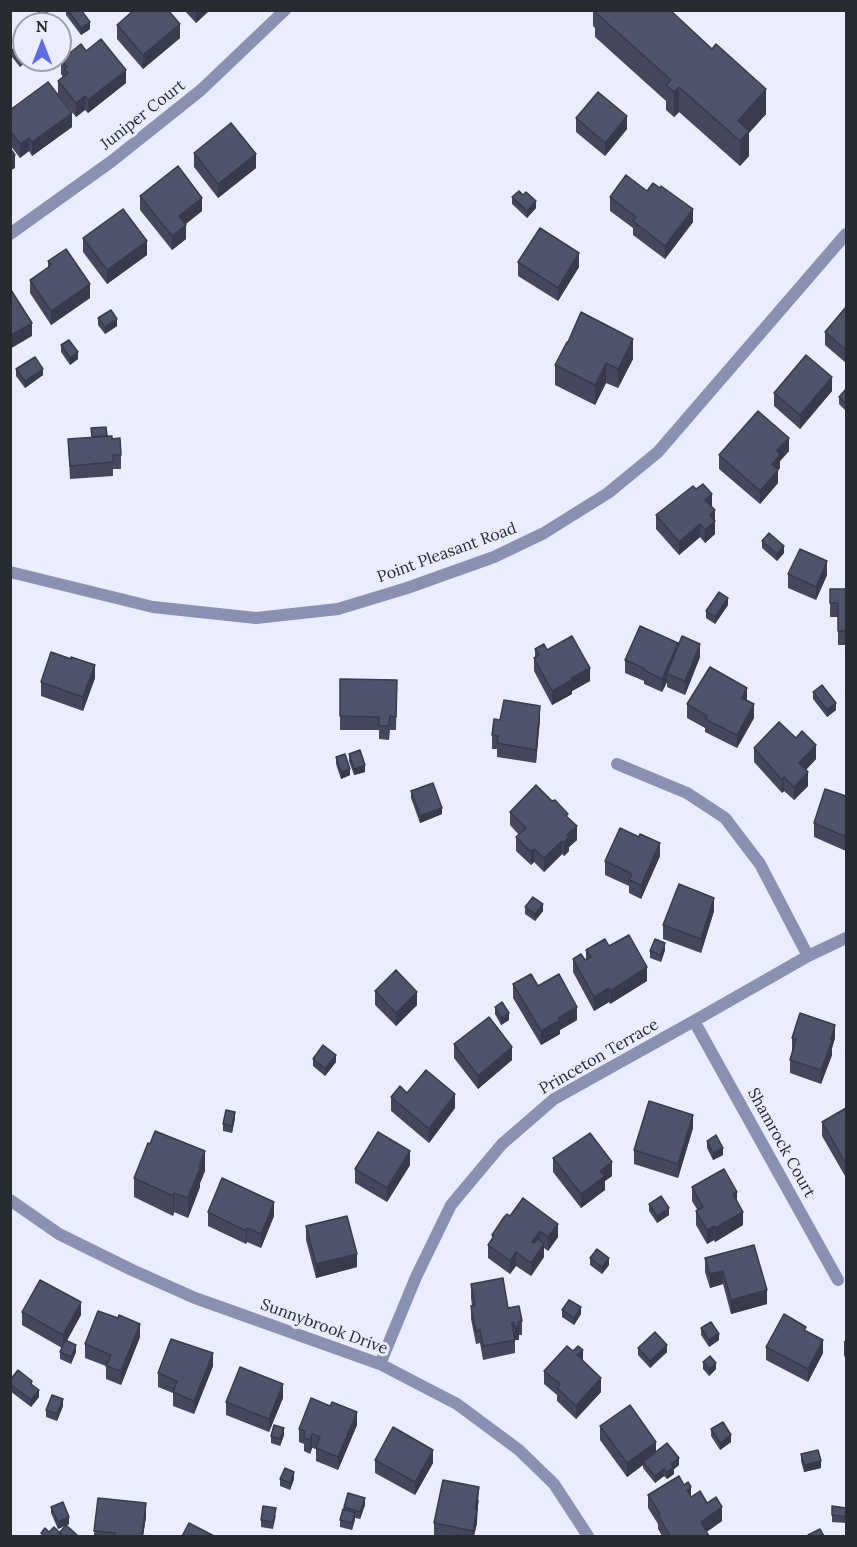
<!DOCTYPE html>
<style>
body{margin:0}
#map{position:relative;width:857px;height:1547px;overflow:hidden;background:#eaedfe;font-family:Lora,serif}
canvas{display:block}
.frame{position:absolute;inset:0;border:12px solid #282a34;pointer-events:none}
.north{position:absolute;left:12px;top:12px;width:60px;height:60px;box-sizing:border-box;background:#eaedfe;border:2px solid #9c9fad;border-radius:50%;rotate:0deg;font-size:16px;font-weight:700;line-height:24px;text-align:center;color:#282a34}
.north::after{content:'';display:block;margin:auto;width:21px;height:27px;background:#606ae2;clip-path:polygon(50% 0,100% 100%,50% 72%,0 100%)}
</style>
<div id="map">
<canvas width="857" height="1547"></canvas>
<div class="frame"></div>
<div class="north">N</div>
</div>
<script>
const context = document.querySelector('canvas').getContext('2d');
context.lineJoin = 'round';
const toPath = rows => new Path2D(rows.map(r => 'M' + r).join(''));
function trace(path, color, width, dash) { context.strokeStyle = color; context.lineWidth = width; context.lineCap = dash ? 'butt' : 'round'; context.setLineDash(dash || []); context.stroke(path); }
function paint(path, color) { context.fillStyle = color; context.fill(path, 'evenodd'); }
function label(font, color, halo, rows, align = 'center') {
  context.font = font + ' Lora,serif'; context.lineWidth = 6; context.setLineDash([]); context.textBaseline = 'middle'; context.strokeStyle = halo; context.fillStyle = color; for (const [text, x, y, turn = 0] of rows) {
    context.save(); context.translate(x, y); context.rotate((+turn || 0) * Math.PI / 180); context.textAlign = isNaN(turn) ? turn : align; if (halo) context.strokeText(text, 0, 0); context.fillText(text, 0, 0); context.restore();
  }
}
trace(toPath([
 [10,234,112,161,201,90,285,10],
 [10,572,153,607,256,618,338,609,407,588,494,557,544,533,608,493,658,452,846,234],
 [617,764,687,793,725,818,760,864,808,956],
 [694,1021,838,1280],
 [10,1200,59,1234,132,1270,195,1298,380,1364,457,1404,519,1450,554,1484,588,1536],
 [380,1364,416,1277,451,1205,502,1144,554,1099,694,1021,808,956,846,938]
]), '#8990b2', 12);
paint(toPath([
 [66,10,81,10,90,29,81,35,66,15],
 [184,10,210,10,196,23],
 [593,10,670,10,766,114,749,133,749,156,740,166,679,112,674,117,666,110,666,101,595,37,595,28,593,26],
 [34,17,50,23,49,24,35,24],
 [117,25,180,38,143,69,117,39],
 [24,48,20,67,12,57,12,50],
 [86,51,126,83,88,113,85,110,76,117,58,94,58,81,63,77,61,74,61,60],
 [10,110,72,127,32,156,29,151,20,158,10,145],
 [576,118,627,129,605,156,576,132],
 [194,153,256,168,218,198,194,167],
 [647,191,693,222,665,259,633,235,633,228,610,211,610,197],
 [523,195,536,208,527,218,512,204,512,197],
 [140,196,202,211,186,224,186,239,172,250,140,210],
 [83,238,147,255,107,284,83,252],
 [48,261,90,298,51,325,30,293,30,280,48,267],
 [518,262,579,267,558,301,518,276],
 [846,307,846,363,825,345,825,332],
 [98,318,117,326,105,334,98,325],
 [568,342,633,359,618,388,606,383,595,405,555,385,555,365],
 [61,345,78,359,70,365,61,352],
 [16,369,43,375,25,388,16,376],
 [846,389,846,411,839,404,839,397],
 [832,391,800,429,774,406,774,393],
 [107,436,112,439,121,455,121,469,113,469,113,476,70,479,68,439],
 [789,451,780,461,780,468,778,470,778,483,760,504,719,469,719,455],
 [712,507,715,520,715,534,705,543,700,537,679,555,656,529,656,515],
 [762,541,784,553,777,561,762,548],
 [788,574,827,575,816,600,788,588],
 [830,589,846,589,846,645,838,645,838,617,830,617],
 [728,605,715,624,706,618,706,611],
 [678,646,700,657,685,695,667,687,667,682,662,692,644,684,644,681,625,673,625,660],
 [535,649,547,650,590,681,572,691,572,694,552,705,534,671,534,658,535,657],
 [95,678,83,711,41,696,41,682],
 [340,679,397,680,396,730,390,730,389,740,379,739,379,730,340,730],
 [813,692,836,710,827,717,813,699],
 [747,701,754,718,737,748,705,732,705,728,687,718,687,704],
 [540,719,536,763,497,757,497,749,492,749,492,735,500,720],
 [754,748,816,759,806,770,808,786,794,800,784,791,782,793,754,762],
 [349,754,365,772,354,775,349,761],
 [336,757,350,775,341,779,336,764],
 [411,791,442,814,420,823,411,798],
 [846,796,846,851,814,837,814,823],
 [510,812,568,818,577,840,569,847,569,851,564,856,562,854,544,872,534,862,531,865,516,851,516,837,519,835,510,825],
 [660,856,641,899,629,893,629,886,605,875,605,861],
 [525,907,543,911,535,921,525,914],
 [714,911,701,953,663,939,663,925],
 [609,946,647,981,610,1004,609,1002,594,1011,573,972,573,959,585,960,586,960,586,950],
 [665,950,661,962,650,958,650,951],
 [513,984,538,986,577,1020,560,1030,560,1034,541,1045,513,998],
 [375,991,417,1005,396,1026,375,1005],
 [495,1007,509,1020,501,1025,495,1014],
 [792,1038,835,1038,832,1048,832,1055,821,1084,790,1073,790,1060,792,1052],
 [454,1044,512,1060,478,1089,454,1058],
 [313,1059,336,1062,325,1076,313,1066],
 [407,1093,455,1108,429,1143,391,1111,391,1097],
 [846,1108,845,1176,822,1136,822,1122],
 [235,1118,232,1133,223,1131,223,1124],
 [693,1128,678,1178,634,1164,634,1150],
 [707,1141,723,1155,713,1160,707,1148],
 [553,1158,612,1176,605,1181,605,1190,581,1208,553,1172],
 [410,1165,387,1202,355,1183,355,1169],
 [205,1171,200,1183,200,1187,188,1218,174,1212,173,1216,134,1197,134,1178],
 [692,1187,737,1201,743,1225,715,1242,714,1240,707,1244,696,1225,696,1211,698,1211,692,1201],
 [649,1204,669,1215,657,1223,649,1211],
 [208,1212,274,1216,261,1248,247,1242,246,1244,208,1226],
 [510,1216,558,1237,548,1251,544,1248,544,1257,531,1276,516,1266,510,1274,488,1258,488,1245,492,1240,492,1235],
 [306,1226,357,1267,316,1278,306,1240],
 [590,1258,609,1265,602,1274,590,1265],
 [705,1258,767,1304,731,1314,723,1284,710,1288,705,1272],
 [471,1284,508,1308,522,1321,522,1335,519,1335,519,1340,515,1340,515,1353,483,1360,480,1343,476,1344,471,1319,471,1306,472,1306,471,1298],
 [562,1310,581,1314,574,1325,562,1317],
 [22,1312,81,1315,66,1341,76,1352,71,1364,60,1359,60,1352,62,1348,22,1325],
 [701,1328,719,1340,709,1347,701,1335],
 [806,1331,823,1353,808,1382,766,1360,766,1347],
 [140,1337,121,1385,106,1379,106,1366,85,1358,85,1344],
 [846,1340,846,1361,844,1355,844,1341],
 [638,1348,667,1352,650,1368,638,1355],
 [583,1361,601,1392,576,1419,557,1401,557,1395,544,1384,544,1371],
 [703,1362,716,1369,709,1376,703,1369],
 [213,1366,194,1414,173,1406,173,1393,158,1387,158,1373],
 [10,1384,32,1385,39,1397,31,1407,10,1391],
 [283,1398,269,1432,226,1415,226,1402],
 [63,1406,57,1421,46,1417,46,1410],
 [357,1425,338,1470,316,1461,316,1449,312,1448,310,1454,304,1451,304,1444,299,1442,299,1429],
 [600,1426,656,1451,679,1465,674,1469,674,1474,667,1479,664,1476,655,1483,643,1468,643,1465,627,1477,600,1440],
 [711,1429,731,1442,720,1450,711,1436],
 [284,1435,280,1446,271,1443,271,1436],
 [801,1454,821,1468,804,1472,801,1461],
 [375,1460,433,1463,415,1495,375,1473],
 [280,1479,294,1479,290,1490,280,1486],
 [648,1495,691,1496,707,1503,722,1521,706,1532,709,1536,662,1536,658,1529,658,1524,648,1508],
 [479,1500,477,1511,477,1523,474,1536,434,1536,434,1523],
 [365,1505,360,1519,355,1518,352,1530,340,1527,340,1520,344,1507],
 [832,1506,846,1508,846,1523,832,1522],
 [51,1507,69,1524,58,1529,51,1513],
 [276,1515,273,1529,261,1527,261,1520],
 [146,1517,143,1536,94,1536,94,1531]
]), '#45485c');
paint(toPath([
 [196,10,210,10,196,23],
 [50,16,50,23,49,24,41,24],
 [90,22,90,29,81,35,81,28],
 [180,24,180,38,143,69,143,55],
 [24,56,24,60,28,60,20,67,20,60],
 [126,70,126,83,88,113,88,100],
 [679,87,679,112,674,117,674,92],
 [766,89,766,114,749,133,749,156,740,166,740,141,738,121],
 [85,96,85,110,76,117,76,103],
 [72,113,72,127,32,156,32,142],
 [627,116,627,129,605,156,605,143],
 [29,138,29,151,20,158,20,144],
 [256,154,256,168,218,198,218,184],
 [15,155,15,168,10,171,10,158],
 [202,198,202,211,179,229,179,216],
 [536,201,536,208,527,218,527,211],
 [693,209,693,222,665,259,665,246],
 [186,225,186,239,172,250,172,236],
 [147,241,147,255,107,284,107,270],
 [579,253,579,267,558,301,558,288],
 [90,284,90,298,51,325,51,311],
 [117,319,117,326,105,334,105,327],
 [32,323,32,336,10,349,10,336],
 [633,339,633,359,618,388,618,369],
 [78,352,78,359,70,365,70,358],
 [606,363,606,383,595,405,595,385],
 [43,369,43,375,25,388,25,381],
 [832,377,832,391,800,429,800,415],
 [789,438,789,451,780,461,780,468,778,470,778,483,760,504,760,491,772,464,777,450],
 [712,494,712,508,705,500],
 [715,510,715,534,705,543,705,530,710,515],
 [700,524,700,537,679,555,679,542],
 [784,546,784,553,777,561,777,554],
 [827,561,827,575,816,600,816,587],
 [728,598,728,605,715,624,715,617],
 [678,643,678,656,667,674,667,682,662,692,662,679],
 [700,644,700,657,685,695,685,681],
 [95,665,95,678,83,711,83,697],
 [590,668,590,681,572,691,572,694,552,705,552,691,571,678],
 [747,688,747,702,742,698],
 [836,703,836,710,827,717,827,710],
 [754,704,754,718,737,748,737,735],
 [540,706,540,719,536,763,536,750],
 [816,745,816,759,799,777,799,763],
 [365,765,365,772,354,775,354,769],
 [350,769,350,775,341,779,341,772],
 [808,772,808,786,794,800,794,787],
 [784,777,784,791,782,793,782,780],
 [442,808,442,814,420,823,420,816],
 [577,826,577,840,569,847,569,851,564,856,564,843,567,835],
 [562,841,562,854,544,872,544,858],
 [660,843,660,856,641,899,641,885],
 [534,849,534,862,531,865,531,852],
 [714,898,714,911,701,953,701,939],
 [543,904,543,911,535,921,535,914],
 [665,943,665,950,661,962,661,955],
 [647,967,647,981,610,1004,610,991],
 [609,988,609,1002,594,1011,594,997],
 [417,992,417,1005,396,1026,396,1013],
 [577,1007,577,1020,560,1030,560,1034,541,1045,541,1031,558,1018],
 [509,1013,509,1020,501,1025,501,1018],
 [835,1025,835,1038,832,1048,832,1055,821,1084,821,1070],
 [512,1047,512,1060,478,1089,478,1076],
 [336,1055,336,1062,325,1076,325,1069],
 [455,1094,455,1108,429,1143,429,1129],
 [235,1112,235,1118,232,1133,232,1126],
 [693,1115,693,1128,678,1178,678,1164],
 [723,1148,723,1155,713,1160,713,1153],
 [205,1151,205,1171,200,1183,200,1187,188,1218,188,1198],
 [410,1151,410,1165,387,1202,387,1188],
 [846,1161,846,1175,845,1176,845,1162],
 [612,1162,612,1176,605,1181,605,1190,581,1208,581,1194,600,1171],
 [737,1192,737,1205,733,1194],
 [174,1193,174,1212,173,1216,173,1196],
 [274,1202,274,1216,261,1248,261,1234],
 [669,1208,669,1215,657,1223,657,1216],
 [743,1212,743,1225,715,1242,715,1228],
 [558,1224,558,1237,548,1251,548,1237],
 [714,1226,714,1240,707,1244,707,1230],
 [247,1228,247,1242,246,1244,246,1231],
 [540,1231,540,1244,532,1255,532,1242],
 [544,1244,544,1257,531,1276,531,1263],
 [516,1252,516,1266,510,1274,510,1261],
 [357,1254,357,1267,316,1278,316,1264],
 [609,1258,609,1265,602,1274,602,1267],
 [723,1271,723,1284,710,1288,710,1274],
 [767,1290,767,1304,731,1314,731,1300],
 [81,1302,81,1315,63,1348,63,1335],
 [581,1307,581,1314,574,1325,574,1318],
 [140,1324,140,1337,121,1385,121,1371],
 [519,1326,519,1340,515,1340,515,1327],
 [719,1334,719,1340,709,1347,709,1340],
 [823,1340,823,1353,808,1382,808,1369],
 [76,1345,76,1352,71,1364,71,1357],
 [667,1345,667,1352,650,1368,650,1361],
 [583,1350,583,1363,577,1355],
 [213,1353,213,1366,194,1414,194,1401],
 [716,1363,716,1369,709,1376,709,1369],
 [601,1378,601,1392,576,1419,576,1406],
 [283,1384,283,1398,269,1432,269,1419],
 [39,1390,39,1397,31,1407,31,1400],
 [63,1399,63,1406,57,1421,57,1414],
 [357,1412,357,1425,338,1470,338,1457],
 [284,1428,284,1435,280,1446,280,1439],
 [312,1434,312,1448,310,1454,310,1440],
 [731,1435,731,1442,720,1450,720,1443],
 [656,1442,656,1455,643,1462,643,1465,627,1477,627,1463],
 [433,1450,433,1463,415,1495,415,1482],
 [679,1458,679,1465,674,1469,674,1474,667,1479,667,1472,671,1464],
 [821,1461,821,1468,804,1472,804,1465],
 [664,1469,664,1476,655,1483,655,1476],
 [294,1472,294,1479,290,1490,290,1483],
 [479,1487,477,1523,474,1536,473,1536,475,1509],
 [691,1487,691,1501,687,1490],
 [365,1498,365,1505,360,1519,360,1512],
 [146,1503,146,1517,143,1536,142,1536],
 [722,1507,722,1521,701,1536,701,1522],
 [355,1513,355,1520,352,1530,352,1523],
 [69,1517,69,1524,58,1529,58,1522]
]), '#383b4b');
const building = toPath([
 [42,10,45,10,50,16,41,24,34,17,42,10],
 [68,10,81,10,90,22,81,28,68,10],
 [134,10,168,10,180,24,143,55,117,25,134,10],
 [597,10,670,10,712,49,716,44,766,89,738,121,749,131,740,141,679,87,674,92,666,85,671,80,595,12,597,10],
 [101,39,126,70,88,100,85,96,76,103,58,81,68,73,64,69,67,67,61,60,81,44,86,51,101,39],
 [20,43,24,48,24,56,20,60,12,50,20,43],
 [48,82,72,113,32,142,29,138,20,144,10,131,10,116,12,115,10,113,10,110,48,82],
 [598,92,627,116,605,143,576,118,598,92],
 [231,123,256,154,218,184,194,153,231,123],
 [10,148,15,155,10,158,10,148],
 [178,166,202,198,179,216,186,225,172,236,140,196,178,166],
 [626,175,647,191,653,183,660,188,661,186,693,209,665,246,633,221,636,217,610,197,626,175],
 [519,191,523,195,526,192,536,201,527,211,512,197,519,191],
 [123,209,147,241,107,270,83,238,123,209],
 [540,228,579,253,558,288,518,262,540,228],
 [66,249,90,284,51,311,30,280,50,266,51,264,48,261,66,249],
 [11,290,32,323,10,336,10,290,11,290],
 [846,307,846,350,825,332,846,307],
 [111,310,117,319,105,327,98,318,111,310],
 [581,312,633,339,618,369,606,363,595,385,555,365,567,342,568,342,581,312],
 [69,340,78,352,70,358,61,345,69,340],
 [806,355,832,377,800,415,774,393,806,355],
 [35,357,43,369,25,381,16,369,35,357],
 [846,389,846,404,839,397,846,389],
 [758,411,789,438,777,450,780,455,772,464,778,470,760,491,719,455,758,411],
 [106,427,107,436,92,437,91,428,106,427],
 [112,436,112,439,120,438,121,455,113,455,113,462,70,466,68,439,112,436],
 [703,484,712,494,705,500,715,510,710,515,715,521,705,530,700,524,679,542,656,515,693,486,696,489,703,484],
 [769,533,784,546,777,554,762,541,769,533],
 [800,549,827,561,816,587,788,574,800,549],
 [830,589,846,589,846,631,838,631,838,603,830,603,830,589],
 [719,592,728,598,715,617,706,611,719,592],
 [640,626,678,643,662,679,644,670,644,668,625,660,640,626],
 [572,636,590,668,571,678,572,680,552,691,534,658,539,655,535,649,544,644,547,650,572,636],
 [682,636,700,644,685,681,667,674,682,636],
 [51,652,71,659,71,657,95,665,83,697,41,682,51,652],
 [710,667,747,688,742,698,754,704,737,735,709,721,705,718,707,716,687,704,710,667],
 [340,679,397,680,396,717,390,716,389,726,379,726,379,717,340,716,340,679],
 [822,685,836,703,827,710,813,692,822,685],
 [504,700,540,706,536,750,497,743,498,736,492,735,494,719,500,720,504,700],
 [779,722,796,738,802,731,816,745,799,763,808,772,794,787,784,777,782,780,754,748,779,722],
 [360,750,365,765,354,769,349,754,360,750],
 [345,754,350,769,341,772,336,757,345,754],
 [433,783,442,808,420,816,411,791,433,783],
 [536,785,552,801,555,800,568,814,566,816,577,826,567,835,569,837,564,843,562,841,544,858,534,849,531,852,516,837,526,828,510,812,536,785],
 [825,789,846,796,846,837,814,823,825,789],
 [620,828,639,837,640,834,660,843,641,885,629,880,632,874,605,861,620,828],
 [679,884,714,898,701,939,663,925,679,884],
 [533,897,543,904,535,914,525,907,533,897],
 [629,935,647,967,610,991,609,988,594,997,573,959,581,954,585,960,591,957,586,950,605,939,609,946,629,935],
 [655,939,665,943,661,955,650,951,655,939],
 [396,970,417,992,396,1013,375,991,396,970],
 [531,974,538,986,559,974,577,1007,558,1018,560,1020,541,1031,513,984,531,974],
 [502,1002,509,1013,501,1018,495,1007,502,1002],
 [800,1013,835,1025,831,1039,832,1041,821,1070,790,1060,796,1039,792,1038,800,1013],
 [489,1017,512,1047,478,1076,454,1044,489,1017],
 [323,1045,336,1055,325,1069,313,1059,323,1045],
 [426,1070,455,1094,429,1129,391,1097,400,1086,407,1093,426,1070],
 [649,1101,693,1115,678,1164,634,1150,649,1101],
 [846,1108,846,1161,845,1162,822,1122,846,1108],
 [226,1110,235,1112,232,1126,223,1124,226,1110],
 [155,1131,205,1151,199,1166,200,1168,188,1198,174,1193,173,1196,134,1178,148,1143,150,1144,155,1131],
 [378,1132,410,1151,387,1188,355,1169,378,1132],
 [590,1133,612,1162,600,1171,605,1176,581,1194,553,1158,590,1133],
 [716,1135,723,1148,713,1153,707,1141,716,1135],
 [724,1169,737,1192,733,1194,743,1212,715,1228,714,1226,707,1230,696,1211,703,1207,692,1187,724,1169],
 [222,1178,274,1202,261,1234,247,1228,246,1231,208,1212,222,1178],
 [661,1196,669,1208,657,1216,649,1204,661,1196],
 [523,1198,558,1224,548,1237,540,1231,532,1242,534,1243,538,1239,544,1244,531,1263,516,1252,510,1261,488,1245,494,1236,492,1235,504,1217,507,1214,510,1216,523,1198],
 [347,1216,357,1254,316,1264,306,1226,347,1216],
 [754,1245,767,1290,731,1300,723,1271,710,1274,705,1258,754,1245],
 [597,1249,609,1258,602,1267,590,1258,597,1249],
 [503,1278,508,1308,519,1306,522,1321,518,1322,519,1326,515,1327,514,1322,512,1323,515,1340,483,1346,480,1330,476,1331,472,1313,471,1306,475,1305,471,1284,503,1278],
 [40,1280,81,1302,63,1335,22,1312,40,1280],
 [569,1300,581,1307,574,1318,562,1310,569,1300],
 [98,1311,118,1318,119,1315,140,1324,121,1371,106,1366,111,1355,85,1344,98,1311],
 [784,1314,806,1327,804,1330,823,1340,808,1369,766,1347,784,1314],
 [711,1322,719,1334,709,1340,701,1328,711,1322],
 [655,1332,667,1345,650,1361,638,1348,655,1332],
 [171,1339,213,1353,194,1401,173,1392,177,1381,158,1373,171,1339],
 [65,1340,76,1345,71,1357,60,1352,65,1340],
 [567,1346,573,1351,578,1346,583,1350,577,1355,601,1378,576,1406,557,1388,560,1384,544,1371,567,1346],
 [710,1356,716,1363,709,1369,703,1362,710,1356],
 [240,1367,283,1384,269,1419,226,1402,240,1367],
 [18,1370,32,1381,31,1384,39,1390,31,1400,10,1384,10,1380,18,1370],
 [52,1395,63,1399,57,1414,46,1410,52,1395],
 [311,1398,330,1406,332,1402,357,1412,338,1457,316,1448,320,1437,312,1434,310,1440,304,1438,305,1431,299,1429,311,1398],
 [630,1405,656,1442,627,1463,600,1426,630,1405],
 [723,1422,731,1435,720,1443,711,1429,723,1422],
 [274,1425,284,1428,280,1439,271,1436,274,1425],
 [393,1427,433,1450,415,1482,375,1460,393,1427],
 [667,1443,679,1458,671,1464,674,1467,667,1472,664,1469,655,1476,643,1462,667,1443],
 [818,1450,821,1461,804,1465,801,1454,818,1450],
 [285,1468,294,1472,290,1483,280,1479,285,1468],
 [679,1476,684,1485,688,1482,691,1487,687,1490,691,1497,700,1491,707,1503,716,1497,722,1507,701,1522,709,1536,670,1536,658,1515,660,1514,648,1495,679,1476],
 [443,1480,479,1487,475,1509,477,1509,473,1531,434,1523,443,1480],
 [348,1493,365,1498,360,1512,344,1507,348,1493],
 [98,1498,146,1503,142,1536,115,1536,115,1533,94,1531,98,1498],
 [63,1502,69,1517,58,1522,51,1507,63,1502],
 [263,1506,276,1508,273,1522,261,1520,263,1506],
 [832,1506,846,1508,846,1517,832,1515,832,1506],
 [343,1509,355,1513,352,1523,340,1520,343,1509],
 [189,1523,214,1536,182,1536,189,1523],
 [66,1525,77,1535,75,1536,63,1536,59,1533,66,1525],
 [54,1527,63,1536,44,1536,41,1533,45,1528,49,1532,54,1527],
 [820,1529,824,1536,809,1536,808,1535,820,1529]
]);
paint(building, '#50546b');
trace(building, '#383b4b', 1.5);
label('16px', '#282a34', '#eaedfe', [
 ["Juniper Court",143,115,-38],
 ["Point Pleasant Road",447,553,-20],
 ["Princeton Terrace",599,1057,-30],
 ["Shamrock Court",781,1143,61],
 ["Sunnybrook Drive",324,1327,20]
]);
</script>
